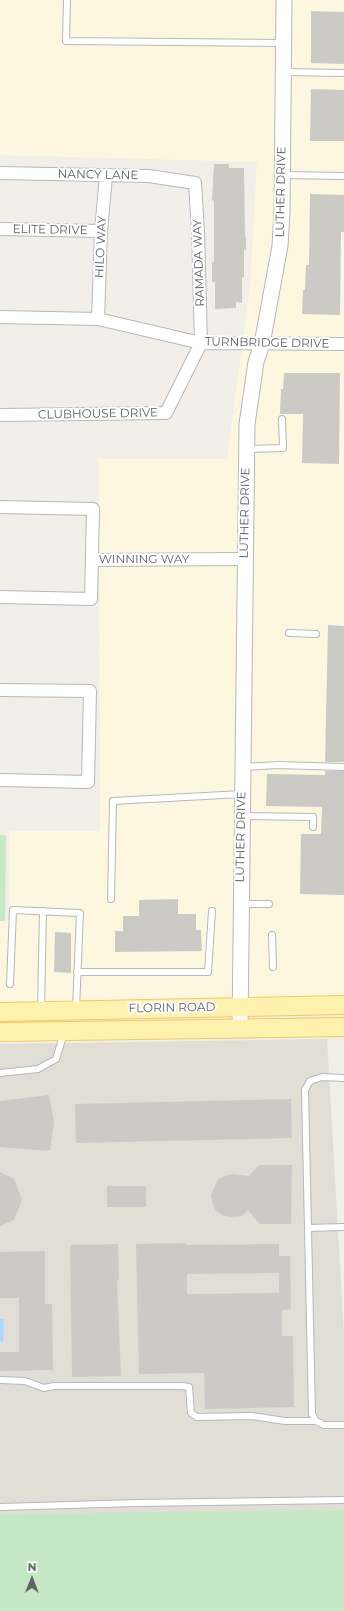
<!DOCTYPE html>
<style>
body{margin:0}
#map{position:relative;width:344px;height:1611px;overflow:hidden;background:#f1efe8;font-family:Montserrat,sans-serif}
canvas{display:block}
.north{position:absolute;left:12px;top:1559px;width:40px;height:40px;-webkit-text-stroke:3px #fff;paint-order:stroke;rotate:1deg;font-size:11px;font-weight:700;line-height:16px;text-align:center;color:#5f6368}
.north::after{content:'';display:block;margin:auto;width:14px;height:18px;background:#5f6368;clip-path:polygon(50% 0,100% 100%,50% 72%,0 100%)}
</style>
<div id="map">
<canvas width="344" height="1611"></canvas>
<div class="north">N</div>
</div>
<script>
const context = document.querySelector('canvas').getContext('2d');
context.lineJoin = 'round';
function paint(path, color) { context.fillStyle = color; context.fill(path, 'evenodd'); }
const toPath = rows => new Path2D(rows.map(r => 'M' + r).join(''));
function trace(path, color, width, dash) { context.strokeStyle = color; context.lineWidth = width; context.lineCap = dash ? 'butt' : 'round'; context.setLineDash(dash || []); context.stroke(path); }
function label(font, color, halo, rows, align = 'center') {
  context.font = font + ' Montserrat,sans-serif'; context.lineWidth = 4; context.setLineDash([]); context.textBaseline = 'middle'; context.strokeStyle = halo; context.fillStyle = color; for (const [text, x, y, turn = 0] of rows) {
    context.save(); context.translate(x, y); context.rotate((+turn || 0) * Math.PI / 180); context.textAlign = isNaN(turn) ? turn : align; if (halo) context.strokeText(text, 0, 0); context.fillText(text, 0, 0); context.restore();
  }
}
paint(toPath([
 [0,0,344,0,344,1015,0,1019,0,921,9,921,9,831,100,831,99,459,227,459,250,287,257,162,0,155]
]), '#fef7e0');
paint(toPath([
 [327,1039,344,1334,344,1611,0,1611,0,1044]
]), '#e1ded6');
paint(toPath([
 [0,835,6,836,5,921,0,921],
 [344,1510,344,1611,0,1611,0,1514]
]), '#c5e8c5');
paint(toPath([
 [0,1319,4,1319,3,1342,0,1342]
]), '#aadaff');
paint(toPath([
 [311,11,344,12,344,64,311,63],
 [311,89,344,90,344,141,310,141],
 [214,164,229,164,229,168,244,168,245,237,246,237,246,250,244,250,244,277,242,277,242,303,236,302,236,308,215,309,215,282,212,282,212,262,214,262,214,201,212,200],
 [310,194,344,195,344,232,341,232,340,315,302,314,303,290,305,290,306,265,309,265],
 [284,373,340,373,339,464,302,463,303,414,280,414,281,389,283,389],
 [328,625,344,626,344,762,325,762],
 [325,771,344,771,344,895,300,894,301,834,321,834,322,807,266,806,267,774,325,775],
 [178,899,178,914,196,914,196,930,201,930,202,951,115,952,115,931,123,931,123,916,139,916,139,900],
 [55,932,71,933,71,973,54,972],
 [49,1095,54,1122,50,1151,0,1147,0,1101],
 [291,1099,292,1138,76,1143,75,1104],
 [259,1165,292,1165,291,1224,260,1224,248,1210,242,1216,231,1217,224,1216,216,1211,213,1205,211,1195,218,1179,232,1174,249,1176],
 [0,1172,14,1179,22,1200,14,1220,0,1226],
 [107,1186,146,1186,146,1207,107,1207],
 [186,1243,186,1245,279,1244,279,1256,290,1256,291,1309,282,1310,282,1336,293,1336,294,1407,205,1409,204,1373,139,1374,136,1244],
 [279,1273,279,1293,187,1294,187,1274],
 [118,1244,119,1280,117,1280,121,1376,72,1377,70,1245],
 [45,1251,45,1304,52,1304,53,1370,0,1371,0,1352,19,1352,19,1298,0,1298,0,1252]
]), '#cccac5');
const service = toPath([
 [67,0,66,41,283,43],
 [284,72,344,73],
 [282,175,344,176],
 [248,449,283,448,282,419],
 [289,633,316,634],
 [244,767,278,765,344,767],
 [243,816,313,817,313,827],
 [111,899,113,801,242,794],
 [241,904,269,904],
 [272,935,273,967],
 [77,972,208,972,212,911],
 [10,984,13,910,80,913,76,1009],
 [41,1009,43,911],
 [0,1073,38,1069,56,1059,64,1033],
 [344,1078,322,1077,310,1081,305,1090,312,1414,316,1421,324,1425,344,1425],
 [308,1228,344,1227],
 [0,1380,25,1381,44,1388,54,1386,182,1386,189,1387,191,1413,197,1417,252,1416,285,1421,316,1421],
 [0,1507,137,1503,344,1500]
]);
const minor = toPath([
 [0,173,149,176,195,183,198,231,201,343,166,413,0,415],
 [0,229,101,231],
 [0,317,98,319,201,343,344,344],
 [98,319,101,231,106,176],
 [0,507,93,509,91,599,0,597],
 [92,560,244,559],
 [0,690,90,691,88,782,0,780]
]);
const tertiary = toPath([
 [240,1028,247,424,256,362,262,344,280,246,282,212,284,0]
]);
const primary = toPath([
 [0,1012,344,1005],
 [0,1032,344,1027]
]);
trace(service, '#b5b8bc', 8);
trace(minor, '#b5b8bc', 14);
trace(tertiary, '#b5b8bc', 17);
trace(primary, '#f2c960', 20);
trace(service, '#fff', 6);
trace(minor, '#fff', 12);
trace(tertiary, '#fff', 15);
trace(primary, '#fff2af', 18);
label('12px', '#5f6368', '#fff', [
 ["NANCY LANE",98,175,1],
 ["LUTHER DRIVE",281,192,-89],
 ["ELITE DRIVE",50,230,1],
 ["HILO WAY",101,247,-87],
 ["RAMADA WAY",199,263,-92],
 ["TURNBRIDGE DRIVE",267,343,1],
 ["CLUBHOUSE DRIVE",98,414,-1],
 ["LUTHER DRIVE",245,513,-89],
 ["WINNING WAY",144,559],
 ["LUTHER DRIVE",241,837,-89],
 ["FLORIN ROAD",172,1008,-1]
]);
</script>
